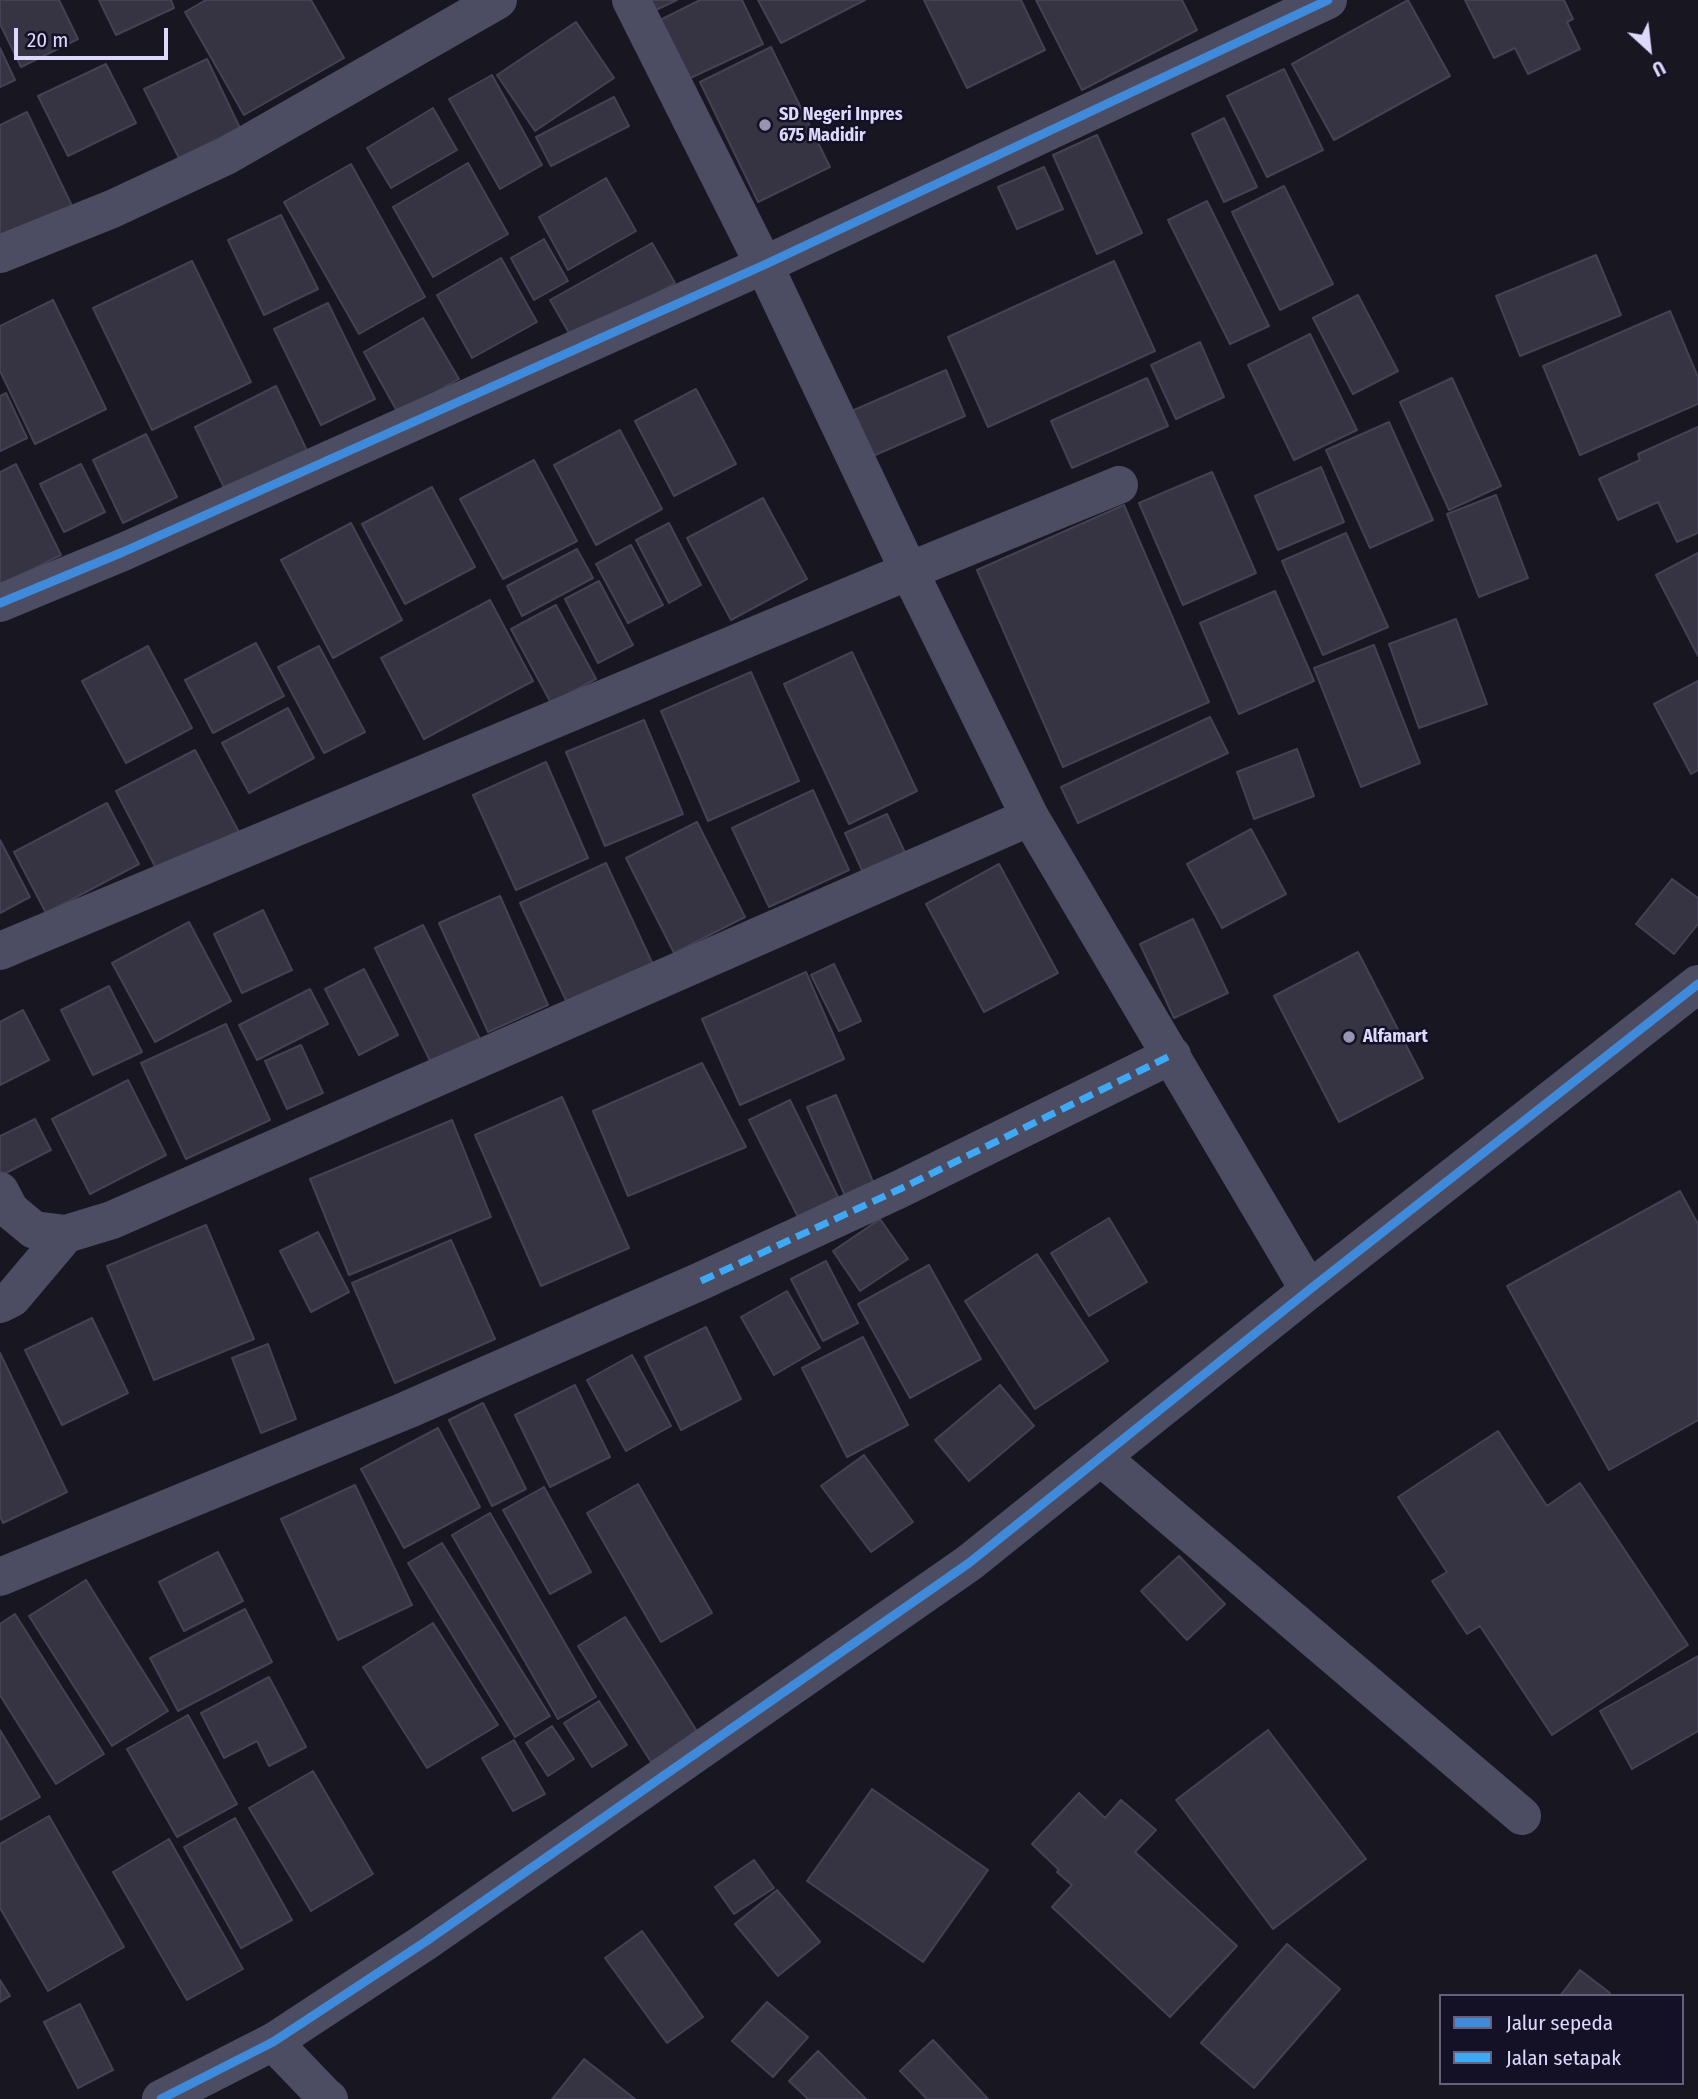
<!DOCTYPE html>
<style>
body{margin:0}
#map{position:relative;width:1698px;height:2099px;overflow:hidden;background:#181621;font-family:"Fira Sans Condensed",sans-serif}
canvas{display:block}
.legend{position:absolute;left:1439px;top:1994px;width:245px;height:91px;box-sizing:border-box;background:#141126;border:2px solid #64617c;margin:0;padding:9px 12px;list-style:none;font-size:21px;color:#dcd9fc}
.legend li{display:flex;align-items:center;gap:14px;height:35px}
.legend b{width:35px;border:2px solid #64617c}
.north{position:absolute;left:1614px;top:14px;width:70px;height:70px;-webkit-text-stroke:5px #141126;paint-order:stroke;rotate:153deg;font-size:19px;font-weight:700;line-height:28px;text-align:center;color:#dcd9fc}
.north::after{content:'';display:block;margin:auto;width:24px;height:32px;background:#dcd9fc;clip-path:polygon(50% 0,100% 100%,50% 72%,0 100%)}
.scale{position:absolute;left:14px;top:28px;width:154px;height:32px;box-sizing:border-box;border:4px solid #dcd9fc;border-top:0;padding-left:9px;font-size:21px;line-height:24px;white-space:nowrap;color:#dcd9fc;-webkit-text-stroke:5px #141126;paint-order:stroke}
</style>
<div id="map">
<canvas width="1698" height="2099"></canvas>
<ul class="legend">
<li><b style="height:9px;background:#408adc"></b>Jalur sepeda</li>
<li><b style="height:9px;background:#3fa9f5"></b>Jalan setapak</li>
</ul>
<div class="north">U</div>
<div class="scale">20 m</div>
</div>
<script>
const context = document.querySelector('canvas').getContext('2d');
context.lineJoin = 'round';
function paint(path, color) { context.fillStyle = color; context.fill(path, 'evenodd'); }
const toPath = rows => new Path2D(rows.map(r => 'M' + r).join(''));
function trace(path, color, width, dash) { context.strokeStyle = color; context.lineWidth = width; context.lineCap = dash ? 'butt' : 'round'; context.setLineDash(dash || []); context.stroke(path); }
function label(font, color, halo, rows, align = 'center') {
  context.font = font + ' "Fira Sans Condensed",sans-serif'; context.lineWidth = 5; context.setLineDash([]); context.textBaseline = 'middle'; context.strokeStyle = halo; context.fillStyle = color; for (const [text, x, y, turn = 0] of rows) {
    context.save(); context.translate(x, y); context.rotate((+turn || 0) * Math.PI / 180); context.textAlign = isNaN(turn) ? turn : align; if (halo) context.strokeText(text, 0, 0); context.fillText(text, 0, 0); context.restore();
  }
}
const building = toPath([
 [0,0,59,0,78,39,21,67,0,24,0,0],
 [99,0,171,0,174,8,116,35,99,0],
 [206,0,311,0,344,58,244,115,185,12,206,0],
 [633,0,677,0,641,17,633,0],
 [700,0,742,0,763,44,684,81,656,22,700,0],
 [758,0,865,0,781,43,758,0],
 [924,0,1021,0,1045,50,967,88,924,0],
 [1036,0,1182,0,1197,30,1082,90,1036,0],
 [1408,0,1450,76,1334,140,1292,64,1408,0],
 [1465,0,1564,0,1573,19,1567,22,1580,49,1528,74,1515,48,1494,58,1465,0],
 [576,22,614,78,535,131,497,75,576,22],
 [771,47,830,167,758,202,700,82,771,47],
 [0,48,15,80,0,87,0,48],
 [207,59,240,128,179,158,144,89,207,59],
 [106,64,136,123,68,156,38,96,106,64],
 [1284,69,1323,150,1267,177,1227,96,1284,69],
 [492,75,542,165,500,189,449,99,492,75],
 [614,97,629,126,551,166,536,137,614,97],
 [433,108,457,150,391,188,367,148,433,108],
 [27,112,72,206,0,242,0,125,27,112],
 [1224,118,1257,187,1224,202,1192,134,1224,118],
 [1097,135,1142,233,1097,254,1053,155,1097,135],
 [468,163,508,234,433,277,393,207,468,163],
 [351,164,425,297,359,334,284,202,351,164],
 [1044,167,1063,209,1017,229,998,187,1044,167],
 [606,178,636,231,568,270,539,217,606,178],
 [1284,186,1333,284,1280,310,1232,212,1284,186],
 [1207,201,1269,326,1230,344,1168,220,1207,201],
 [281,215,318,289,264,315,228,240,281,215],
 [544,239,568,281,534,300,511,258,544,239],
 [652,243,675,283,573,340,550,300,652,243],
 [1596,255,1621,315,1520,356,1496,296,1596,255],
 [501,258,537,322,472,358,437,295,501,258],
 [192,261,251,382,152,430,93,308,192,261],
 [1114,261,1155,351,988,427,948,337,1114,261],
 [1358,295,1398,371,1353,394,1313,318,1358,295],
 [53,300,106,409,35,444,0,371,0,326,53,300],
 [328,303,375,399,321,425,274,329,328,303],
 [1670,311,1698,377,1698,404,1580,455,1543,366,1670,311],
 [423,318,459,379,398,413,364,352,423,318],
 [1310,334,1357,430,1294,460,1248,365,1310,334],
 [1200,342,1224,397,1176,419,1151,365,1200,342],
 [946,370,965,416,866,459,847,413,946,370],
 [1147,378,1168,426,1072,468,1051,421,1147,378],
 [1452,378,1501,486,1449,510,1400,402,1452,378],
 [276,386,311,459,229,498,195,427,276,386],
 [696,389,736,464,674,496,635,421,696,389],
 [6,393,27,438,0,451,0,396,6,393],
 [1389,422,1433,520,1370,548,1326,450,1389,422],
 [1698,427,1698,533,1677,542,1658,502,1618,520,1599,479,1640,460,1638,454,1698,427],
 [620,430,662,509,596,545,554,465,620,430],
 [146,434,177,497,123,523,93,460,146,434],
 [534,460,577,541,503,579,460,499,534,460],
 [16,464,61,555,0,585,0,472,16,464],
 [81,464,105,512,64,532,40,484,81,464],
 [1321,467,1344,522,1278,550,1255,496,1321,467],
 [1212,472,1256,573,1183,605,1139,503,1212,472],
 [432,487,475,567,405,604,362,524,432,487],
 [1496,495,1528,578,1479,597,1447,514,1496,495],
 [763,498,807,579,731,620,687,538,763,498],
 [1124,505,1209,702,1063,767,977,570,1124,505],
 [351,523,402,620,333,658,281,560,351,523],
 [669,523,701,585,669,603,636,540,669,523],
 [1346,533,1388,627,1323,655,1282,561,1346,533],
 [631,545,663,605,628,623,596,564,631,545],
 [577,549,593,578,522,616,507,586,577,549],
 [1698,553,1698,656,1656,575,1698,553],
 [599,581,633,645,598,663,565,599,599,581],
 [1275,591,1314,681,1239,714,1200,623,1275,591],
 [490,600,533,681,424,739,381,658,490,600],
 [556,605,596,679,551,703,511,629,556,605],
 [1456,619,1487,704,1419,728,1389,644,1456,619],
 [256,643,284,696,213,733,185,680,256,643],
 [1374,645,1420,763,1361,787,1314,668,1374,645],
 [148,646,192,728,126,763,82,681,148,646],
 [319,646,365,732,324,753,278,667,319,646],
 [852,652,917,791,849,824,784,684,852,652],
 [751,672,799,781,708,821,661,711,751,672],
 [1698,681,1698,770,1691,774,1654,704,1698,681],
 [288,708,314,758,249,793,222,743,288,708],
 [1210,717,1228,753,1078,823,1061,787,1210,717],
 [644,720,683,814,605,846,566,752,644,720],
 [1297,749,1314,796,1254,819,1237,772,1297,749],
 [195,750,239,832,159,874,116,791,195,750],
 [546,762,588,858,516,890,473,795,546,762],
 [813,790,849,870,769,907,732,828,813,790],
 [107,803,139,864,46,913,14,852,107,803],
 [887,814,908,859,866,879,845,833,887,814],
 [697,822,745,917,674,953,626,858,697,822],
 [1251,829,1286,894,1222,928,1187,864,1251,829],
 [0,840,30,897,0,913,0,840],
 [606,863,656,971,571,1011,520,903,606,863],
 [999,864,1058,973,984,1012,926,904,999,864],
 [1672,879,1698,898,1698,924,1674,954,1636,924,1672,879],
 [500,896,548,1005,488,1032,439,923,500,896],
 [263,910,292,970,242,993,214,934,263,910],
 [1193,919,1228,993,1174,1018,1140,944,1193,919],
 [189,922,231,1001,155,1042,112,963,189,922],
 [423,925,485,1049,436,1073,375,948,423,925],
 [1358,952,1423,1078,1339,1122,1274,996,1358,952],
 [834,964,861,1021,839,1031,811,975,834,964],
 [364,969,398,1035,359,1055,325,989,364,969],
 [806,972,844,1059,740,1105,702,1019,806,972],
 [109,986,142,1052,93,1075,61,1010,109,986],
 [310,989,328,1024,257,1060,239,1025,310,989],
 [23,1010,49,1060,0,1085,0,1022,23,1010],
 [226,1024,270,1120,186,1159,141,1063,226,1024],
 [301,1045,323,1093,287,1109,265,1061,301,1045],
 [702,1063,746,1147,628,1196,593,1111,702,1063],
 [128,1080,166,1155,90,1194,52,1119,128,1080],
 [836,1095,877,1191,848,1203,807,1107,836,1095],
 [562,1097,629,1248,541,1286,475,1135,562,1097],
 [790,1100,838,1197,798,1217,749,1120,790,1100],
 [35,1119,51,1150,2,1175,0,1171,0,1136,35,1119],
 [452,1120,491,1217,349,1275,310,1179,452,1120],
 [1680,1191,1698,1224,1698,1420,1609,1470,1507,1286,1680,1191],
 [1109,1218,1147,1282,1089,1316,1051,1253,1109,1218],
 [880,1219,908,1259,860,1291,833,1251,880,1219],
 [206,1225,254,1339,154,1380,107,1266,206,1225],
 [318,1232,349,1292,311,1312,280,1251,318,1232],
 [451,1240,495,1339,395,1383,352,1283,451,1240],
 [1037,1254,1108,1361,1035,1409,965,1301,1037,1254],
 [826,1261,858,1323,823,1341,791,1279,826,1261],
 [929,1265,981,1359,910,1398,858,1304,929,1265],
 [787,1291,820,1348,774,1375,741,1317,787,1291],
 [92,1318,128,1393,62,1425,25,1350,92,1318],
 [706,1327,741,1399,681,1430,645,1357,706,1327],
 [863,1337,908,1425,847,1457,802,1368,863,1337],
 [268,1344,296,1419,261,1433,232,1358,268,1344],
 [0,1353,67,1492,3,1523,0,1516,0,1353],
 [632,1355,671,1426,626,1451,587,1380,632,1355],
 [575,1385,610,1457,550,1487,515,1415,575,1385],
 [1000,1385,1034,1426,969,1481,935,1440,1000,1385],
 [483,1403,526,1489,492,1506,449,1420,483,1403],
 [438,1428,480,1507,404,1548,361,1469,438,1428],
 [1498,1431,1547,1506,1580,1483,1688,1645,1552,1735,1480,1626,1467,1634,1432,1581,1447,1572,1398,1497,1498,1431],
 [864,1455,913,1522,871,1552,821,1486,864,1455],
 [638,1484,712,1613,661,1642,587,1513,638,1484],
 [355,1485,412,1605,338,1640,281,1519,355,1485],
 [544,1487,591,1572,550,1594,503,1510,544,1487],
 [490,1513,596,1697,558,1719,452,1535,490,1513],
 [442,1543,550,1716,515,1737,408,1563,442,1543],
 [218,1552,243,1601,184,1631,159,1582,218,1552],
 [1179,1556,1225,1604,1187,1640,1141,1591,1179,1556],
 [86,1580,168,1711,112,1746,29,1616,86,1580],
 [245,1609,272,1662,178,1711,150,1658,245,1609],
 [15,1614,104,1754,56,1784,0,1695,0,1624,15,1614],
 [625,1617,698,1733,651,1762,578,1646,625,1617],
 [433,1623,498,1725,427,1768,363,1667,433,1623],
 [1698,1656,1698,1731,1632,1769,1600,1711,1698,1656],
 [269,1677,306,1747,269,1766,257,1741,224,1758,201,1713,269,1677],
 [599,1701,627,1745,592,1767,564,1723,599,1701],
 [188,1715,237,1804,177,1837,127,1749,188,1715],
 [552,1726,574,1759,548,1776,526,1743,552,1726],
 [0,1730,40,1797,0,1820,0,1730],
 [1268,1730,1366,1859,1273,1929,1176,1800,1268,1730],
 [514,1740,545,1794,513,1811,482,1758,514,1740],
 [313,1771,373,1874,311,1911,249,1808,313,1771],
 [872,1789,988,1870,923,1962,807,1881,872,1789],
 [1079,1793,1105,1818,1121,1800,1156,1830,1135,1852,1237,1946,1170,2017,1052,1907,1072,1885,1057,1872,1059,1870,1032,1844,1079,1793],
 [49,1816,124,1947,48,1991,0,1908,0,1844,49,1816],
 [235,1818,292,1920,241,1948,184,1847,235,1818],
 [169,1839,243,1969,187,2000,113,1872,169,1839],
 [754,1860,774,1888,734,1914,715,1887,754,1860],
 [777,1890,820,1942,778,1976,735,1924,777,1890],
 [642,1931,703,2017,667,2043,605,1958,642,1931],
 [1287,1944,1340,1989,1254,2088,1201,2043,1287,1944],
 [1580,1970,1610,1993,1608,1996,1560,1996,1580,1970],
 [0,1980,10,1996,0,2002,0,1980],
 [767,2002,808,2037,773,2077,732,2041,767,2002],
 [80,2004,113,2070,78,2088,44,2022,80,2004],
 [933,2040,988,2099,927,2099,900,2071,933,2040],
 [818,2051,866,2099,808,2099,789,2081,818,2051],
 [584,2059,635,2099,552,2099,584,2059]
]);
paint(building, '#363443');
trace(building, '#454154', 2);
trace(toPath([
 [631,0,764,265,909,571,1030,817,1309,1290],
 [0,254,112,209,226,156,498,0],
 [0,603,123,552,764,265,1328,0],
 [0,951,909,571,1119,485],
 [0,1191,10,1210,34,1230,66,1234,112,1220,1030,817],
 [0,1304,12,1298,66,1234],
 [1102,1458,1522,1816],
 [0,1577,407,1410,701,1281,900,1189,1172,1055],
 [273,2042,323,2094,329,2099]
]), '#4c4c62', 38);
trace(toPath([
 [161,2099,273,2042,425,1942,969,1563,1309,1290,1698,984]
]), '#4c4c62', 38);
trace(toPath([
 [701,1281,900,1189,1172,1055]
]), '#3fa9f5', 7, [14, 7]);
trace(toPath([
 [0,603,123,552,764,265,1328,0],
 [161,2099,273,2042,425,1942,969,1563,1309,1290,1698,984]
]), '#408adc', 9);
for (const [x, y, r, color] of [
 [765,125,7,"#9795af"],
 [1349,1037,7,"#9795af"]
]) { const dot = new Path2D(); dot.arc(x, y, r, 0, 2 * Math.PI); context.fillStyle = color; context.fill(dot); trace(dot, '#141126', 2.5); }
label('bold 18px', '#dcd9fc', '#141126', [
 ["SD Negeri Inpres",779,115],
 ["675 Madidir",779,136],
 ["Alfamart",1363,1037]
], 'left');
</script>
